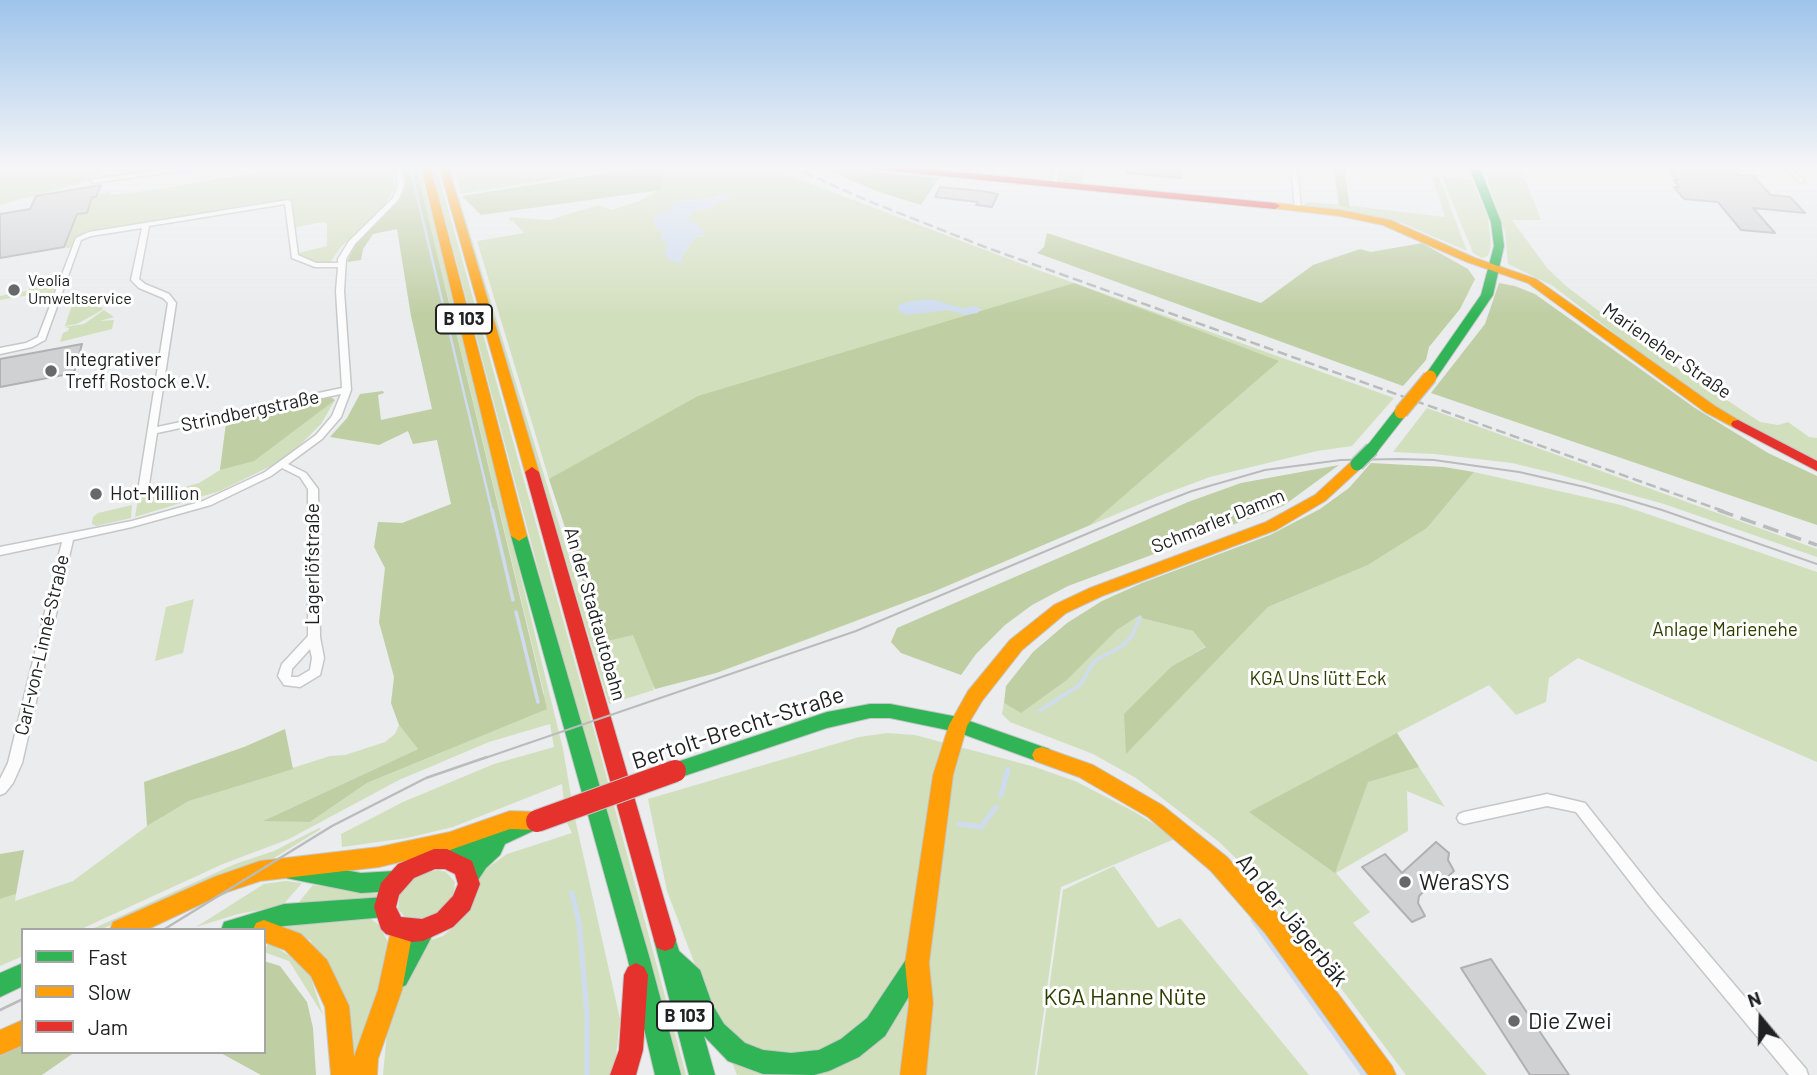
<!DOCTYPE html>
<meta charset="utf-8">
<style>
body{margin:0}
#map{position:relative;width:1817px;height:1075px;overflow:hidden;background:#eaecee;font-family:Barlow,sans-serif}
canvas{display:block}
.legend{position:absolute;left:21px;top:928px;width:245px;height:126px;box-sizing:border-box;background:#fff;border:2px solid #a6a6a7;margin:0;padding:9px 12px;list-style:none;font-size:21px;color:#202122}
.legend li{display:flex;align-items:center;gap:14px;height:35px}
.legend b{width:35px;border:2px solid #a6a6a7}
.north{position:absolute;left:1726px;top:984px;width:70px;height:70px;-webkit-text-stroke:5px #fff;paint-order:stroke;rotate:341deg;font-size:19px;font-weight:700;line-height:28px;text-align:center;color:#202122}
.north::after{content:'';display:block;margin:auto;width:24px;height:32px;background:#202122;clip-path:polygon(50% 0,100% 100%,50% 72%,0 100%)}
</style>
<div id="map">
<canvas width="1817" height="1075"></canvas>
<ul class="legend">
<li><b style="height:9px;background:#30b455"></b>Fast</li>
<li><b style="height:9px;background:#ff9f0a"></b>Slow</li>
<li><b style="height:9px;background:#e5322d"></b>Jam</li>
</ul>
<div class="north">N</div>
</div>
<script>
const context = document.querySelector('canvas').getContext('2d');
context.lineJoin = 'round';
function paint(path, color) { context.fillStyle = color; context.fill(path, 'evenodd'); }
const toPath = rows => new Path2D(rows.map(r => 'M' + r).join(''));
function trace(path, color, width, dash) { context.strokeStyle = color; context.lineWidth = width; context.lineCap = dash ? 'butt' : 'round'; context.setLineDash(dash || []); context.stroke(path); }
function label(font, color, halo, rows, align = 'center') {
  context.font = font + ' Barlow,sans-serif'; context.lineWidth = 6; context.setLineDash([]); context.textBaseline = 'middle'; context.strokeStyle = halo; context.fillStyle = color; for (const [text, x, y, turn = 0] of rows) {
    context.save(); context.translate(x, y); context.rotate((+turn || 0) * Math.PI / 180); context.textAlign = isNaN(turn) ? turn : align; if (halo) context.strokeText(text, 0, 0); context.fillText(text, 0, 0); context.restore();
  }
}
paint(toPath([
 [7,166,106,166,95,179,0,205,0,169],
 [319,166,382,166,367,168,367,172,392,168,395,188,385,205,340,248,328,266,315,265,294,254,327,246,327,223,323,222,292,228,288,202,81,237,75,247,68,248,64,247,77,214,86,213,9,218,11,212,24,213,97,194,111,192,110,195,167,188,238,175],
 [416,166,419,166,436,230,563,749,574,814,620,1019,614,1075,383,1075,388,1021,405,983,431,940,443,936,459,922,472,903,475,887,483,871,507,854,572,833,566,821,562,784,453,827,407,838,342,847,341,834,403,802,494,764,554,747,550,724,489,742,399,780,289,839,223,864,79,930,23,930,23,956,0,966,0,899,16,894,15,901,73,881,147,826,189,801,330,756,345,755,385,742,395,734,399,725,418,749,265,820,310,822,367,783,445,751,544,694],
 [431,166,436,166,596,738,686,1075,680,1075,584,742],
 [453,166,636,166,461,194],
 [666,166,764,166,1038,270,1394,398,1352,446,1317,451,1210,477,1159,496,935,591,806,640,716,673,655,689,653,686,654,690,609,704,457,198,459,197,596,645,610,641,603,642,549,479,477,241,524,233,512,220,510,222,509,217,549,220,598,205,612,210,639,201,661,189],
 [726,194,730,199,721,200,711,209,694,210,687,219,700,227,704,235,695,237,681,257,684,263,668,244,664,233,655,228,683,200,701,200],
 [1064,166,1085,166,1081,181,1083,183,1173,192,1171,194,1064,184,1060,179],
 [1490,170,1522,172,1541,220,1512,220,1547,268,1566,286,1645,346,1760,422,1778,425,1788,422,1809,437,1817,438,1817,463,1715,407,1666,373,1553,286,1508,264,1505,232,1485,173],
 [1432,177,1439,177,1467,251,1402,223,1305,205,1306,202,1344,205,1445,217],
 [1442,177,1472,180,1488,218,1491,245,1488,256,1482,258,1473,253],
 [56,278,58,279,49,304,46,306,42,306,47,292,0,300,0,296,27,291,33,285,31,283],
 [68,294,103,308,102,310,77,324,65,326,73,302],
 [104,310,114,317,100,321,114,320,112,329,60,342,63,333,68,331,69,328,64,327,84,324],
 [330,397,335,400,321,424,299,446,275,464,220,491,135,517,138,499,142,495,156,495,199,483,220,470,226,424,237,417],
 [1427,408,1817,549,1817,557,1664,504,1553,473,1512,463,1434,454,1393,452],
 [1474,472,1621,505,1817,572,1817,762,1578,658,1549,678,1546,702,1516,715,1489,685,1397,733,1445,807,1407,791,1408,831,1336,873,1370,912,1353,923,1487,1075,1406,1075,1290,920,1247,869,1218,841,1136,778,1093,754,1010,722,1002,714,1004,703,1021,712,1067,680,1117,630,1137,617,1193,631,1207,646,1172,666,1126,753,1268,607,1368,565,1427,528],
 [132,505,131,518,96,526,92,524,93,517,98,513],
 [194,599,183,653,155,661,166,607],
 [887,733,915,735,1035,767,1075,781,1133,811,1177,838,1061,887,1035,1075,737,1075,667,891,648,799,859,737],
 [319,828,321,829,274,858,222,875,100,930,90,930,235,864,274,851],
 [1114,866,1158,928,1180,918,1309,1075,1037,1075,1063,890],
 [438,870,446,872,455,882,453,897,441,911,424,920,407,919,398,909,400,893,412,879,421,874],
 [286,881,302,883,282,906,238,914,196,927,264,884],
 [313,885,379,894,377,899,294,908],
 [364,914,379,925,389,944,388,959,349,1075,328,968,310,940,280,926],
 [269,942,308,969,323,1015,289,961,264,952]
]), '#d2dfbd');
paint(toPath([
 [402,166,416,166,547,709,367,783,310,822,263,821,418,749,399,725,391,703,394,677,379,622,385,568,374,547,378,522,402,523,451,504,437,440,413,444,408,431,379,445,330,437,347,418,360,394,383,391,384,393,378,395,381,420,432,409,411,316,397,229,373,234,363,249,361,260,347,262,357,241,401,199,406,183],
 [648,166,666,166,661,190,481,215,462,196],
 [818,166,853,166,886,173,939,178,921,205,876,191],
 [1333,166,1344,166,1350,208,1339,205],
 [1047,233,1261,303,1313,265,1360,249,1371,252,1422,243,1468,269,1475,279,1460,309,1429,347,1426,360,1403,386,1037,253,1044,247],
 [1074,283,1279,361,1090,525,935,591,716,673,655,689,633,635,603,642,549,479,698,396],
 [1499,283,1515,286,1535,294,1695,408,1768,453,1817,476,1817,525,1431,393,1485,324],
 [330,397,335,400,254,461,220,470,226,424,237,417],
 [1371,463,1444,467,1474,472,1427,528,1368,565,1268,607,1126,754,1124,714,1172,666,1206,647,1193,631,1137,617,1117,630,1067,680,1021,713,1004,703,1006,686,1033,652,1067,623,1102,601,1142,583,1270,535,1320,509,1349,488],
 [1339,465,1283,506,1068,586,1032,605,1005,625,976,654,961,675,901,653,891,642,897,628,1188,502,1241,483],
 [285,729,293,769,189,801,147,826,144,782,244,747],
 [1397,733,1419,767,1368,782,1335,873,1249,812],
 [24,850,16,894,0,899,0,854],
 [264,961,280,966,307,1002,313,1028,316,1075,261,1075,219,1052,264,1052],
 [23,1045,23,1052,75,1052,42,1075,0,1075,0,1056]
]), '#bfcea3');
paint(toPath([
 [726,194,731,199,721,200,711,209,694,210,688,219,700,227,705,235,695,237,681,257,684,264,667,259,664,255,668,244,660,239,664,233,655,228,654,216,671,209,670,207,676,201,701,200],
 [931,299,965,309,972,306,982,309,977,313,966,315,948,310,906,315,898,310,899,305,911,301]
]), '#cfdcf0');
trace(toPath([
 [410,166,492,511],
 [180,174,226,166]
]), '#cfdcf0', 2.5);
trace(toPath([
 [492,510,513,600],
 [516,612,538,702],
 [1039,711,1080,685,1094,661,1121,647,1132,636,1140,617]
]), '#cfdcf0', 3.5);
trace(toPath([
 [1001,795,1008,769],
 [959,824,981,827,996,807],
 [572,893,579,923,587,1014,587,1075],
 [1253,920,1364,1075]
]), '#cfdcf0', 5);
const building = toPath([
 [1127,166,1181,167,1180,178,1127,173,1127,166],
 [1681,166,1730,166,1738,175,1753,176,1771,195,1790,197,1805,213,1753,208,1775,233,1741,230,1718,202,1684,199,1674,187,1679,187,1674,180,1678,180,1669,169,1684,170,1681,166],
 [101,185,96,197,92,197,87,213,77,214,64,247,0,258,0,214,30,209,36,196,101,185],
 [940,187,982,191,998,194,992,207,976,205,978,202,935,197,940,187],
 [82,344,74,373,0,387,0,359,82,344],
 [1436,842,1449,853,1448,860,1454,871,1444,880,1440,876,1419,896,1418,903,1425,916,1412,922,1362,867,1385,854,1402,873,1436,842],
 [1491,959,1569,1075,1530,1075,1461,968,1491,959]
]);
paint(building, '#d0d1d2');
trace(building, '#b1b1b3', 2);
const street = toPath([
 [190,166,203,166,200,168,94,183,91,181,94,179,190,166],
 [395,166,401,166,404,185,399,199,355,244,346,259,344,291,351,390,341,417,322,439,288,464,306,473,318,489,320,637,324,658,320,675,300,687,284,685,278,676,282,664,308,636,308,489,300,477,282,468,271,476,211,505,132,527,73,540,22,763,13,783,5,793,0,795,0,779,8,763,62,542,0,555,0,547,132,521,203,501,265,472,316,435,332,416,341,394,157,433,148,491,143,494,139,493,138,491,168,303,163,298,139,288,131,280,142,228,91,236,81,240,45,340,32,347,0,354,0,348,26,343,38,337,76,238,89,232,288,200,291,202,298,255,316,263,338,263,338,259,349,241,393,198,398,185,395,166],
 [285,204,292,258,315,267,338,267,336,291,342,388,157,427,176,303,169,294,145,284,139,279,149,226,285,204],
 [310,649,312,658,310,670,298,677,291,677,292,669,310,649],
 [1056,166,1062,166,1056,185,1053,187,1050,185,1056,166],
 [1291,166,1297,166,1301,209,1298,211,1295,209,1291,166],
 [1783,166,1789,166,1804,180,1804,182,1800,182,1783,166],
 [1547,794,1585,803,1658,895,1806,1069,1808,1075,1789,1075,1648,905,1576,812,1547,806,1464,824,1459,822,1457,818,1459,814,1464,812,1547,794]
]);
const fast = toPath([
 [1469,166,1479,166,1501,222,1504,246,1493,295,1435,380,1430,381,1424,377,1481,295,1494,246,1491,222,1469,166],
 [1401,408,1406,409,1408,412,1406,415,1377,452,1367,452,1365,449,1367,446,1396,409,1401,408],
 [519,531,527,536,649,956,681,1075,655,1075,627,956,511,536,519,531],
 [870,704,890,704,958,717,1049,749,1052,755,1049,761,1042,763,957,732,890,718,870,718,827,728,675,779,668,777,665,771,668,765,827,712,870,704],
 [528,815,535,818,538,824,535,830,505,844,500,855,486,868,476,883,468,886,460,883,457,876,466,861,447,869,439,866,436,859,439,852,528,815],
 [294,861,361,873,395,871,403,874,406,881,403,888,395,891,361,893,286,878,283,871,286,864,294,861],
 [385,897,393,900,396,907,393,914,385,917,284,926,264,931,221,930,224,922,284,904,385,897],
 [423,919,431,922,434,930,431,938,406,985,398,989,390,985,386,977,390,969,415,922,423,919],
 [665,929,673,932,679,951,700,970,712,1004,724,1024,745,1043,763,1050,791,1053,819,1050,841,1039,867,1018,909,955,917,952,925,955,929,963,885,1036,859,1057,829,1071,814,1075,763,1074,728,1061,704,1036,715,1075,689,1075,654,940,657,932,665,929],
 [23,963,23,986,0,997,0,973,23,963]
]);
const slow = toPath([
 [421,166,430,166,527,536,519,541,511,536,421,166],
 [439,166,448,166,539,472,537,475,532,477,525,472,439,166],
 [1275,203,1340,210,1390,220,1475,258,1536,279,1715,406,1745,424,1743,427,1733,427,1705,412,1528,283,1467,262,1383,225,1340,216,1271,208,1271,204,1275,203],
 [1357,460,1364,464,1362,467,1325,501,1276,530,1102,596,1066,613,1022,650,982,701,967,726,953,775,929,963,933,1003,926,1075,900,1075,909,1003,905,963,933,775,949,725,968,691,1010,640,1054,605,1090,588,1266,522,1315,495,1352,461,1357,460],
 [1042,747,1093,765,1162,805,1227,857,1281,917,1392,1066,1396,1075,1368,1075,1265,933,1211,871,1148,817,1079,777,1035,761,1032,755,1035,749,1042,747],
 [510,811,537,812,544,815,547,821,544,827,537,830,510,829,450,850,379,867,260,881,227,892,146,930,110,930,113,922,214,877,260,861,379,847,450,832,510,811],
 [402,919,410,922,413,930,402,990,378,1059,377,1075,331,1075,325,1007,311,976,285,950,264,942,264,930,253,930,256,923,264,920,301,934,327,960,349,1006,354,1057,378,990,391,930,394,922,402,919],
 [23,1020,23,1045,0,1055,0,1030,23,1020]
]);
const jam = toPath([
 [868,166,896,166,1275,203,1280,206,1275,209,872,169,868,166],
 [1738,420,1817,461,1817,471,1733,427,1731,424,1733,421,1738,420],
 [532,467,539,472,676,940,673,948,665,951,657,948,654,940,525,472,532,467],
 [434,849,447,849,472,861,480,884,470,910,453,927,423,941,412,942,386,934,381,929,374,907,381,883,398,864,434,849],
 [435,869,445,869,455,874,458,884,453,896,437,913,422,919,401,917,396,907,399,895,414,878,435,869],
 [636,963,644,967,648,975,643,1050,636,1075,610,1075,619,1050,624,975,628,967,636,963]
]);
trace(street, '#c5c7c8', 3);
trace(fast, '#c5c7c8', 2);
trace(slow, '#c5c7c8', 2);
trace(jam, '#c5c7c8', 2);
paint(street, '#fcfcfc');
paint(fast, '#30b455');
paint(slow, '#ff9f0a');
paint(jam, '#e5322d');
trace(toPath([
 [482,759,856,631,1153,506,1192,491,1265,470,1341,460,1399,459,1434,460,1519,472,1585,487,1662,510,1817,564]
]), '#babcbc', 2);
trace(toPath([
 [163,930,332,826,426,778,487,757],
 [0,1010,23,999]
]), '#babcbc', 2.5);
trace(toPath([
 [790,166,866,200,985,247,1723,511]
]), '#babcbc', 2.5, [10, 4.5]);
trace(toPath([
 [1718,510,1817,545]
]), '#babcbc', 3.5, [16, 8]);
const fastBridge = toPath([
 [1357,464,1372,449]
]);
const slowBridge = toPath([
 [1401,412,1430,377]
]);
const jamBridge = toPath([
 [537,821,675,771]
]);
trace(fastBridge, '#c5c7c8', 16, []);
trace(slowBridge, '#c5c7c8', 16, []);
trace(jamBridge, '#c5c7c8', 24, []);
trace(fastBridge, '#30b455', 13);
trace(slowBridge, '#ff9f0a', 13);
trace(jamBridge, '#e5322d', 22);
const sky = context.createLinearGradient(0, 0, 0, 316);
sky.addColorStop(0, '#9ec4eb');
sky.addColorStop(0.53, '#f6f6f7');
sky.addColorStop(1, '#f6f6f700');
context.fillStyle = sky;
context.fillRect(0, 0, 1817, 316);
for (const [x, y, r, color] of [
 [14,290,7,"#676869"],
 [51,371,7,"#676869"],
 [96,494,7,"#676869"],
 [1405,882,7,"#676869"],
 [1514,1021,7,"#676869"]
]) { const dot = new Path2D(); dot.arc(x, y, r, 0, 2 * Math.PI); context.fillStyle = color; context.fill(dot); trace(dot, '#fff', 2.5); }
label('16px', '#202122', '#fff', [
 ["Veolia",28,281],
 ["Umweltservice",28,299]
], 'left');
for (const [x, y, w] of [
 [464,319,56],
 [685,1016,56]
]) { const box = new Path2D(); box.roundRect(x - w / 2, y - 14.5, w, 29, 5); context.fillStyle = '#fff'; context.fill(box); trace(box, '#202122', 2); }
label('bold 18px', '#202122', null, [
 ["B 103",464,319],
 ["B 103",685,1016]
]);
label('19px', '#202122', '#fff', [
 ["Marieneher Straße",1667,351,35],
 ["Strindbergstraße",250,411,-12],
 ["Schmarler Damm",1218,521,-22],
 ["Lagerlöfstraße",313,564,-90],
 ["An der Stadtautobahn",595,614,74],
 ["Carl-von-Linné-Straße",42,645,-77]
]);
label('19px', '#202122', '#fff', [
 ["Integrativer",65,360],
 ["Treff Rostock e.V.",65,382],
 ["Hot-Million",110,494]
], 'left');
label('19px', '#2f3e00', '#fff', [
 ["Anlage Marienehe",1725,630],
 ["KGA Uns lütt Eck",1318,679]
]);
label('23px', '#202122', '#fff', [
 ["Bertolt-Brecht-Straße",738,728,-18],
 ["An der Jägerbäk",1292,920,51]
]);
label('23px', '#202122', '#fff', [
 ["WeraSYS",1419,882],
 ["Die Zwei",1528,1021]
], 'left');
label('23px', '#2f3e00', '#fff', [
 ["KGA Hanne Nüte",1125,997]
]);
</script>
